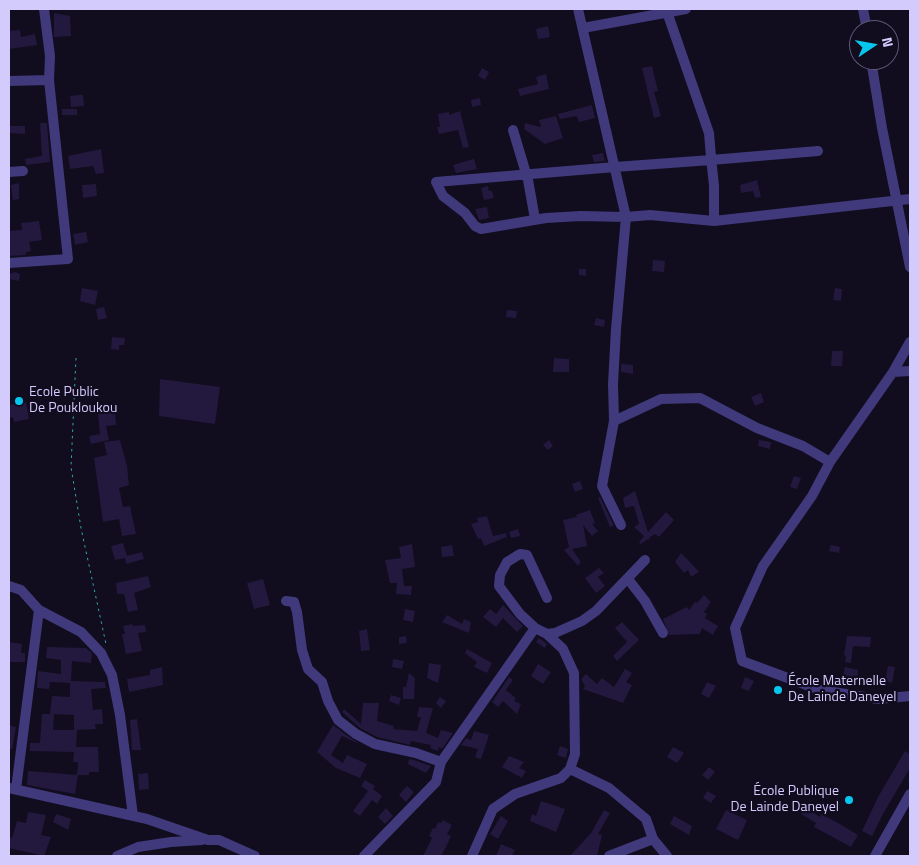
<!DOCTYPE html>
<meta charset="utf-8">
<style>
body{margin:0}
#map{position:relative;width:919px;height:865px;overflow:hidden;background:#110c1e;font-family:"Titillium Web",sans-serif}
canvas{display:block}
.frame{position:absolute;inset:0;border:10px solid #d4cbfd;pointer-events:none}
.north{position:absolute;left:849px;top:20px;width:50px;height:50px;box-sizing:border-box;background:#110c1e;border:1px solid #5f5877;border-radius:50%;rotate:78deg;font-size:14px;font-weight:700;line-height:20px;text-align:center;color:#d4cbfd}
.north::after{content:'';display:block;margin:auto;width:18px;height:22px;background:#07c6ed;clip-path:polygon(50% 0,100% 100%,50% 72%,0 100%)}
</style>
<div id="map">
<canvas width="919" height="865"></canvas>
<div class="frame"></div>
<div class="north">N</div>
</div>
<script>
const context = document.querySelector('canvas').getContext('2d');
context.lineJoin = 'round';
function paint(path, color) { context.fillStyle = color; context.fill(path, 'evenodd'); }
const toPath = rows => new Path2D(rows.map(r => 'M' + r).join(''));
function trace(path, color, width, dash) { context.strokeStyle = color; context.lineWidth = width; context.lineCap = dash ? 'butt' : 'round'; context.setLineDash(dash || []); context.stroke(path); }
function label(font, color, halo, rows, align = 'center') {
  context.font = font + ' "Titillium Web",sans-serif'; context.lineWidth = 4.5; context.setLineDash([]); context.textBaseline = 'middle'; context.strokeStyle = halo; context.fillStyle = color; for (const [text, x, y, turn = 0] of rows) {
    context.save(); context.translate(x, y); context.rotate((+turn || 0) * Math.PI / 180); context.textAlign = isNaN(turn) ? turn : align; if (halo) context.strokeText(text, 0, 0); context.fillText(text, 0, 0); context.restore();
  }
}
paint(toPath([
 [54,13,70,16,71,36,54,37],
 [548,26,550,37,538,39,536,29],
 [20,30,21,37,35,34,37,45,9,49,9,31],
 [652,66,658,91,654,92,661,116,654,118,642,68],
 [482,68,489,72,485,80,478,76],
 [546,74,549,89,520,96,518,89,538,84,536,77],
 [79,95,83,95,84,106,71,107,70,96],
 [480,98,481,105,472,107,471,100],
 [592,105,595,118,579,122,577,116,560,119,558,114],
 [62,109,77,109,77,115,62,115],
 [460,111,469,147,463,148,458,130,439,134,437,127,440,127,438,114,449,112,449,115],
 [556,116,563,138,545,144,524,129,525,123,541,127,539,120],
 [40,123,47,123,50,162,26,165,25,159,42,156],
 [9,126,25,126,25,134,9,133],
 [101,149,104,173,96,174,93,166,70,169,68,156],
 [603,153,605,161,594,162,592,155],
 [474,159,477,169,456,173,453,165],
 [757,180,761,197,755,198,753,191,741,193,740,185],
 [19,183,19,199,13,200,11,185],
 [96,184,97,196,83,198,82,185],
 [488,186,489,191,492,191,494,198,484,200,481,188],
 [487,207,489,218,479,220,475,209],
 [39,221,42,240,29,242,31,251,26,252,26,255,9,256,9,231,22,230,21,223],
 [86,232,88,242,75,245,73,234],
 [653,260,665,261,664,272,652,271],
 [579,269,586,269,586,276,579,275],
 [15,272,20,274,19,281,9,279,9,274],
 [82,288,98,291,95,305,80,301],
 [835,288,842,289,841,301,833,300],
 [104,307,107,318,98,320,96,309],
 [507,310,517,311,516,318,506,317],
 [596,318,605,320,604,327,594,325],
 [112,337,125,338,124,345,119,345,119,350,111,349],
 [832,351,843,351,842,366,831,366],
 [554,358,569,359,569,372,553,372],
 [621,364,633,365,633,374,621,372],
 [160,379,220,387,215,424,159,416],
 [761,393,764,402,755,406,751,397],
 [26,402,29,419,14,422,13,417,9,418,9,405],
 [115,411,116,425,106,426,109,440,91,444,89,436,100,434,98,413],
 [120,440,127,466,129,485,119,488,123,507,130,506,136,534,122,536,119,519,103,522,94,458,107,455,104,442],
 [549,440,553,446,548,450,543,445],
 [759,440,771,442,770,449,758,446],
 [794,476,801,478,797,489,790,487],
 [580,481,583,489,575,492,572,484],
 [635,491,648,532,666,512,674,520,659,537,655,534,649,538,650,541,648,539,641,544,639,542,644,536,634,527,639,524,634,506,625,508,623,498],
 [600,497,614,526,610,527,598,498],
 [590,510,595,523,592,524,598,531,592,536,583,525,587,546,572,549,581,562,578,566,564,550,569,547,563,520,577,517,576,515],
 [487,516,493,536,506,533,507,537,484,546,481,538,478,539,471,524,478,522,477,518],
 [518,529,520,536,511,538,509,532],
 [123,543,127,556,142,552,144,559,126,564,125,558,115,560,111,546],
 [412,544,415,567,402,569,404,586,412,586,411,595,396,594,397,583,390,583,385,560,401,558,399,547],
 [452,545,454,556,442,557,441,547],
 [831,545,840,547,839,553,829,551],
 [681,553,688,560,699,572,691,577,688,570,684,573,675,562],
 [599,568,604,573,598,577,605,586,596,593,585,578],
 [148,576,151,587,134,593,138,610,128,612,124,594,117,594,116,583],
 [263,579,270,605,254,609,247,583],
 [704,595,711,602,704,612,707,614,705,618,718,626,713,635,702,628,700,634,669,635,663,619,687,607,689,610,695,602,697,603],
 [503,605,523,626,517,632,503,618,496,627,483,617,490,609,496,614],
 [405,609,415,611,413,622,403,620],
 [447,615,462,624,464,619,471,622,469,633,442,622],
 [622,622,639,640,617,661,613,656,627,642,615,628],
 [132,624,133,626,145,625,146,632,138,633,142,651,126,654,122,634,125,634,123,626],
 [367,629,370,650,361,651,359,631],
 [406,636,407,643,399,644,399,637],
 [847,636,871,637,870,647,853,646,851,663,845,662,846,656,844,655],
 [539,638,547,644,545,648,536,642],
 [9,642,22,644,21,653,25,653,25,662,9,662],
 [47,647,86,648,92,653,91,663,72,661,71,681,105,682,106,688,91,689,93,710,102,709,103,724,95,724,96,729,74,730,74,715,50,714,52,696,70,697,70,683,50,682,49,689,37,688,38,671,61,674,61,660,46,658],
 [467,649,492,663,487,673,474,667,477,662,465,653],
 [393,659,404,661,402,669,392,667],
 [429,663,441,665,438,683,427,678],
 [538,664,551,672,543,684,531,676],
 [888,666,895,667,892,683,885,681],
 [162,667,163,685,129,692,127,679,150,675,150,670],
 [845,667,858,670,857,678,843,676],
 [625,669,632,673,626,682,632,685,623,703,583,689,585,686,581,679,586,674,597,684,602,678,614,687],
 [409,673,415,678,414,699,403,699,403,687,406,687],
 [509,677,513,680,506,690,516,698,514,701,521,704,517,714,503,701,498,707,492,702],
 [745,677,754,681,749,691,741,688],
 [707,682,716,686,709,698,701,694],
 [391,695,401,698,399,705,389,701],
 [440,697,446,701,441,708,436,703],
 [363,703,379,703,377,721,394,726,393,729,417,731,421,717,417,717,419,707,433,708,426,733,438,738,441,730,453,733,442,749,439,747,438,751,430,748,431,745,411,741,410,745,377,737,360,728,342,712,344,709,361,724],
 [42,714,54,714,53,730,77,730,76,747,98,747,99,772,89,772,89,775,77,775,78,762,73,762,74,752,30,751,30,743,40,743],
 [137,719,141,750,132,750,130,720],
 [9,725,16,727,12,749,9,749],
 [333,725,359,744,342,736,331,755,343,763,347,755,367,764,360,778,336,768,317,752],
 [474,731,489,735,481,759,475,757,478,749,461,745,466,738,471,740],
 [560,746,568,749,566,758,557,755],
 [673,747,684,753,677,763,667,757],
 [905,751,910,754,910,768,883,814,872,836,862,831,878,797],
 [509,756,524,762,519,768,526,771,522,778,502,767],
 [409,759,414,760,431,766,426,773,408,764],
 [709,767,715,772,708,780,702,775],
 [28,771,78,775,75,794,27,785],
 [148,773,149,789,139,790,138,774],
 [365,780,375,786,373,789,382,796,377,804,372,800,360,816,353,811,368,791,361,786],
 [407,786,414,792,406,802,399,795],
 [707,791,716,796,711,803,703,798],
 [541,801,565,809,556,832,530,821,532,814,536,816],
 [805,807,820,817,821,814,840,824,858,835,851,847,814,827,816,823,801,814],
 [386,808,393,816,385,824,378,817],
 [604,810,610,813,598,834,602,835,597,856,570,856,591,833],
 [726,810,747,820,738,840,716,829],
 [28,812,46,815,41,835,51,837,44,856,9,848,9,837,12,838,17,821,26,823],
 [56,814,71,819,68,830,53,822],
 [501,816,508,821,498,839,490,834],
 [674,816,692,826,689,835,670,824],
 [443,820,452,825,447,834,451,836,446,847,441,856,423,856,432,838,429,836,433,828,435,829,438,822,441,823],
 [501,844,515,850,512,856,496,856]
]), '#23193e');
trace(toPath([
 [76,358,71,467,81,528,106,644]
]), '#31aaab', 1, [2.5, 4]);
trace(toPath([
 [578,9,626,217,616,329,613,384,614,421,602,486,621,525],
 [666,9,709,133,711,157,711,160,712,167,714,186,714,221,650,215,626,217,581,216,546,218,481,229,475,226,465,213,443,196,436,182,615,167,711,160,818,151],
 [863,9,867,30],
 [583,28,686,9],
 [871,60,882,128,910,267],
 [9,81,49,80,50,56,44,9],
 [513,130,528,180,535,219],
 [9,172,23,171],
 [714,221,910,199],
 [9,263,68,259,49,80],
 [910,342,893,372,830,462,812,496,763,566,735,628,742,661,820,690,878,699,910,696],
 [893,372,910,371],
 [614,421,661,399,700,398,757,428,803,446,830,462],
 [628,579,645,601,663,633],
 [9,586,21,590,39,610,81,632,101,653,112,675,120,715,133,816],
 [547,598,527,555,520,554,507,562,500,575,499,586,520,614,535,628,547,634,555,633,582,621,596,611,645,560],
 [286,601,294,602,297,612,302,650,308,669,322,682,328,701,338,720,356,734,375,744,416,753,441,762],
 [570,769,609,788,646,819,653,839,667,856],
 [9,788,147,819,208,840,219,840,255,856],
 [16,789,39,610],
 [117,856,138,847,171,842,202,840],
 [364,856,436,782,441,762,535,628],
 [472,856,493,809,515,794,561,778,570,769,575,754,574,673,563,649,547,634],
 [609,856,653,839],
 [875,856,910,794]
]), '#40397b', 10);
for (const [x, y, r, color] of [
 [19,401,5,"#07c6ed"],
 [778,690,5,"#07c6ed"],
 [849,800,5,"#07c6ed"]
]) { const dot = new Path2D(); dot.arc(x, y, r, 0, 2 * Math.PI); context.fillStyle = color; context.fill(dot); trace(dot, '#110c1e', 2); }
label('14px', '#d4cbfd', '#110c1e', [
 ["Ecole Public",29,393],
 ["De Poukloukou",29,409],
 ["École Maternelle",788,682],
 ["De Lainde Daneyel",788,698],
 ["École Publique",839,792,"right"],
 ["De Lainde Daneyel",839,808,"right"]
], 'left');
</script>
